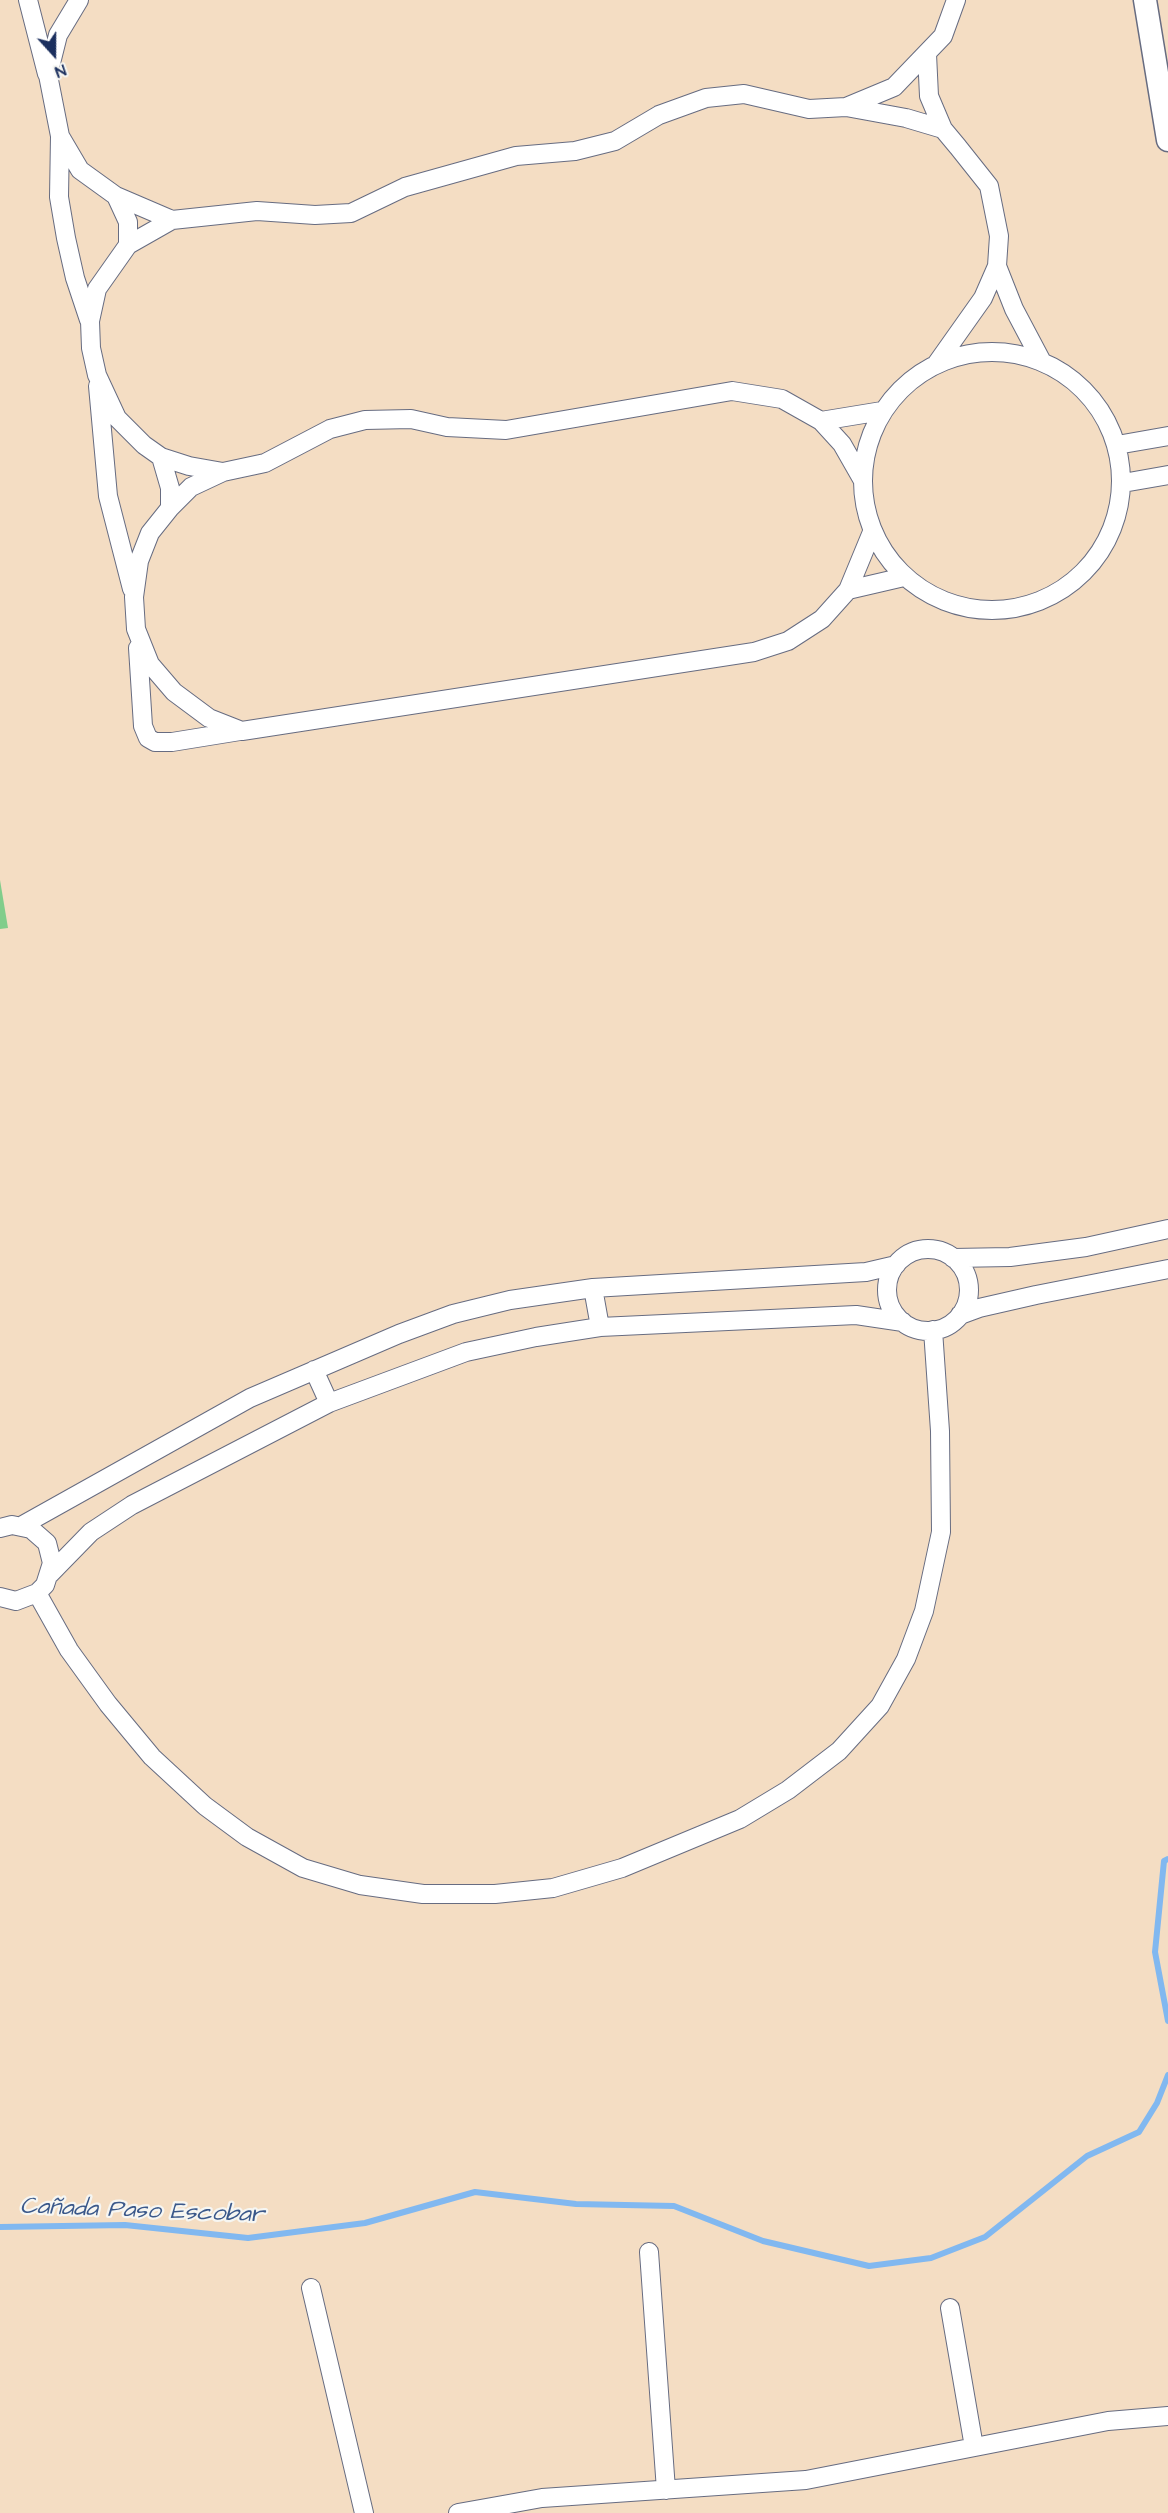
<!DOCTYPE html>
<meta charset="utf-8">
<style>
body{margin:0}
#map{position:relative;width:1168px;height:2513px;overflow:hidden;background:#f4ddc3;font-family:"Architects Daughter",sans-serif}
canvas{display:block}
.north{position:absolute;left:24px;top:24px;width:60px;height:60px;-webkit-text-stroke:4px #f6f6f2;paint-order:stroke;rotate:159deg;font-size:16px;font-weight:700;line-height:24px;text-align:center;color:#1b2f5e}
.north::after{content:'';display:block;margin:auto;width:21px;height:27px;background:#1b2f5e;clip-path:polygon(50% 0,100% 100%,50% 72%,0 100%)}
</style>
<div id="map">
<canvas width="1168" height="2513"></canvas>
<div class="north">N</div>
</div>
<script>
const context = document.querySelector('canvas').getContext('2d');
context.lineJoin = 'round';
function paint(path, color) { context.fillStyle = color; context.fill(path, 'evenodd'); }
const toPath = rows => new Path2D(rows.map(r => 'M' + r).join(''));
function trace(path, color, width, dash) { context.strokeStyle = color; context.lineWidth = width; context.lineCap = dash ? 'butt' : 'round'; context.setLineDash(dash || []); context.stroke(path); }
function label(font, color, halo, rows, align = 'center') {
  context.font = font + ' "Architects Daughter",sans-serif'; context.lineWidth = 4.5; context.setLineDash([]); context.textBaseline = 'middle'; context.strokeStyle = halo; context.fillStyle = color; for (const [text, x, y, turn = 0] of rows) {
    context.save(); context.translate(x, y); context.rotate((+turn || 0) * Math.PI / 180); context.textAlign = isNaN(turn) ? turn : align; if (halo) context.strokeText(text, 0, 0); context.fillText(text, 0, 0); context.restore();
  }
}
paint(toPath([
 [0,880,8,928,0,929]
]), '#81cd8b');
trace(toPath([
 [1168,1859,1164,1861,1155,1952,1168,2021],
 [0,2227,125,2225,248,2238,365,2223,475,2192,576,2204,674,2206,763,2241,869,2266,931,2258,985,2237,1087,2156,1139,2132,1157,2103,1168,2075]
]), '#81b8f0', 6);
const minor = toPath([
 [28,0,47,74],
 [79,0,58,35,48,75,60,136,80,170,116,196,172,220],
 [927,54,929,96,943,129],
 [846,107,894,87,943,36,956,0],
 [60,136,59,197,66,238,75,278,89,320],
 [116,196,128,222,128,245],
 [997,266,1014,309,1041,360],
 '863 481a129 129 0 1 1 258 0a129 129 0 1 1-258 0Z',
 [98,386,108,496,132,589],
 [821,421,882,411],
 [1117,445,1168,436],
 [161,457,189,466,223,472],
 [862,479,842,444,821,421,782,399,732,391,506,430,447,427,411,419,365,420,330,429,265,463,223,472,191,487,170,508,150,533,139,561,134,597,136,629,150,664,174,692,209,718,242,731,754,652,788,641,822,619,848,590,872,532],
 [1123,483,1168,475],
 [170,508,170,488,161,457,144,445,117,418,97,375,91,348,90,321,97,289,128,245,172,220,257,211,315,215,351,213,405,187,516,156,575,151,615,141,659,115,706,98,744,94,809,109,846,107,906,118,943,129,958,147,989,186,999,236,997,266,983,298,937,363],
 [848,590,904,577],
 [138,648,143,726,148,738,155,742,172,742,240,731],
 '887 1290a41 41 0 1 1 82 0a41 41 0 1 1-82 0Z',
 [953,1258,1010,1257,1086,1247,1168,1229],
 [593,1288,600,1327],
 [960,1315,979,1308,1036,1295,1168,1269],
 [314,1370,329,1403],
 [21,1526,250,1398,399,1334,453,1314,510,1300,593,1288,866,1272,896,1265],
 [0,1528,12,1525,31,1529,47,1543,52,1563,45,1585,37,1593,16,1601,0,1597],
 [50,1574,91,1532,132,1505,329,1403,466,1352,536,1337,600,1327,856,1315,903,1322],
 [37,1593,69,1650,108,1704,152,1757,205,1806,247,1837,303,1868,360,1885,423,1894,495,1894,553,1888,622,1868,740,1819,788,1790,839,1751,880,1706,906,1659,924,1611,941,1532,940,1431,933,1330],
 [649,2252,666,2490],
 [311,2288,364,2513],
 [950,2308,974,2447],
 [458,2513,542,2498,806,2480,1108,2421,1168,2416]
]);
const tertiary = toPath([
 [1145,0,1168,140]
]);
trace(minor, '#676c81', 20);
trace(tertiary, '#676c81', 25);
trace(minor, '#fff', 18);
trace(tertiary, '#fff', 22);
label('italic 24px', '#3a588a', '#f6f6f2', [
 ["Cañada Paso Escobar",142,2212,2]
]);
</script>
